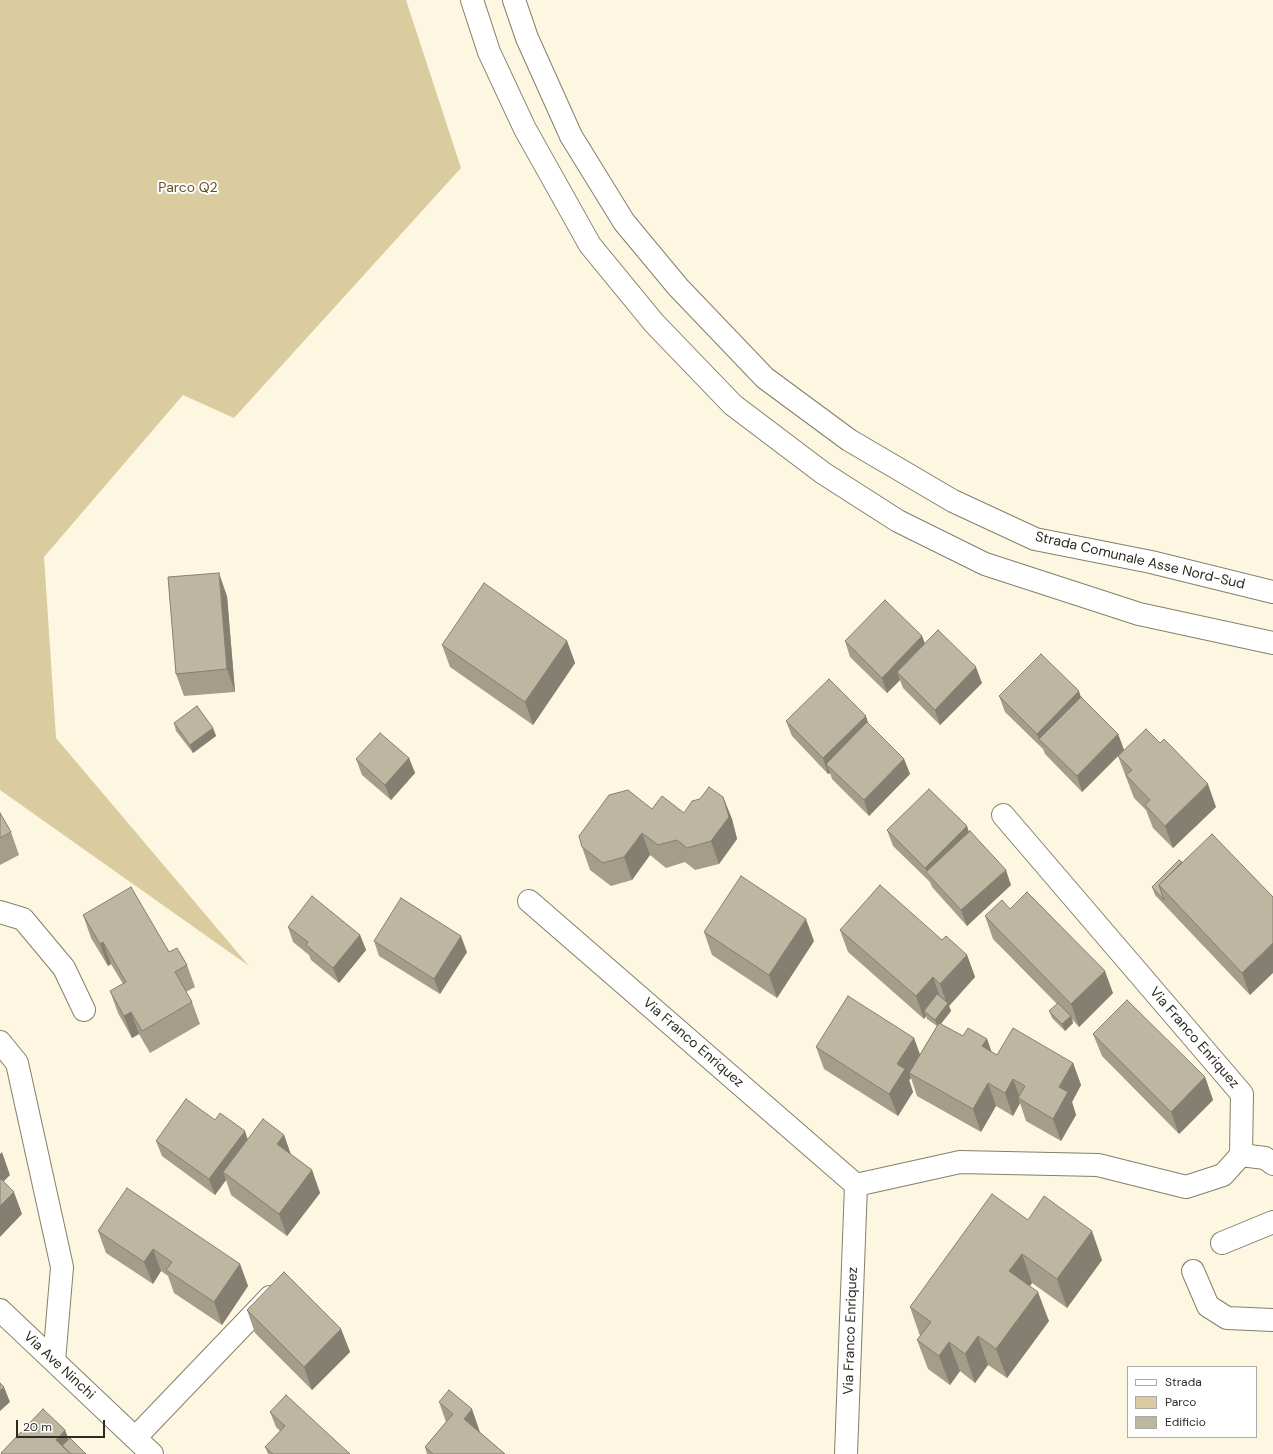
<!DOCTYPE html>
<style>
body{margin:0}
#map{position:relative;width:1273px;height:1454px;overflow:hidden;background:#fdf6e0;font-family:"DM Sans",sans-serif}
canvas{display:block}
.legend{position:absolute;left:1127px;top:1366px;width:130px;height:72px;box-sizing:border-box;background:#fff;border:1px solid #abaaa6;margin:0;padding:5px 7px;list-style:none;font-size:12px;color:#2c2a21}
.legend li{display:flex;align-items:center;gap:8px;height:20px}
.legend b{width:20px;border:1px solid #abaaa6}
.scale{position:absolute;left:16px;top:1420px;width:89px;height:18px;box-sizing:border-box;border:2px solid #2c2a21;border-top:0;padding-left:5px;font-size:12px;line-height:14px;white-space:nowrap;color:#2c2a21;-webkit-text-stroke:3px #fff;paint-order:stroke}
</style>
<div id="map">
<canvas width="1273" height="1454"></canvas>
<ul class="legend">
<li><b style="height:5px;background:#fff"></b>Strada</li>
<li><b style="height:11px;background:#dacc9e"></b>Parco</li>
<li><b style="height:11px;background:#bdb6a1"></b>Edificio</li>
</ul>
<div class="scale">20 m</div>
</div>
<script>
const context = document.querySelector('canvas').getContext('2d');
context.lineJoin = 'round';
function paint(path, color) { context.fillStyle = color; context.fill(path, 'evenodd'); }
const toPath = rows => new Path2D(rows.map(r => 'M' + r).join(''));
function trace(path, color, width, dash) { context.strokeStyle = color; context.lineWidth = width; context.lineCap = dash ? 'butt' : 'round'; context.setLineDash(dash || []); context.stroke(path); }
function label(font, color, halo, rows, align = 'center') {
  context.font = font + ' "DM Sans",sans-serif'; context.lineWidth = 4; context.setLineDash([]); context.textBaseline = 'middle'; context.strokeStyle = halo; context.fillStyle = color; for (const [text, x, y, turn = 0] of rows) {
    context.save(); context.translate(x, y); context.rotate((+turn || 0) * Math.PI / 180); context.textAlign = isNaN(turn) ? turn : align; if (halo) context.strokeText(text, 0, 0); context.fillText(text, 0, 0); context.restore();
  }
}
paint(toPath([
 [0,0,406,0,461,168,234,418,183,395,44,557,56,738,249,966,0,790]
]), '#dacc9e');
const minor = toPath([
 [529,901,856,1185],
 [0,912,23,919,64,968,84,1010],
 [0,1042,17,1063,62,1267,54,1361],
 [1241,1155,1265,1158,1273,1164],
 [1222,1243,1273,1222],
 [1193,1271,1208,1306,1227,1318,1273,1320],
 [0,1310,152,1454],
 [135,1438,270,1297],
 [846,1454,856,1185,960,1162,1098,1165,1186,1187,1223,1175,1241,1155,1242,1094,1003,815]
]);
const highway = toPath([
 [472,0,489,52,525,129,590,245,654,323,733,405,823,473,898,521,985,564,1139,614,1273,643],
 [514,0,527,38,571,136,624,222,678,287,765,378,849,440,953,501,1035,539,1151,562,1273,592]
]);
trace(minor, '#857f6b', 24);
trace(highway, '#857f6b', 24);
trace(minor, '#fff', 22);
trace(highway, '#fff', 22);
paint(toPath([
 [227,596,235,692,184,696,176,674],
 [922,636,925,644,982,683,940,725,903,688,900,680,887,693,850,657,845,641],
 [567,641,575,663,533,725,450,667,442,645],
 [999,696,1081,697,1118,734,1124,750,1082,792,1045,754,1043,749,1005,712],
 [786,721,868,723,904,759,910,774,869,816,832,779,830,773,828,774,792,736],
 [174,723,213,728,216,736,193,753,176,731],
 [1118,756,1216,807,1173,848,1153,828,1146,810,1134,798],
 [409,758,415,773,391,800,362,775,356,759],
 [723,797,732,819,737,839,719,864,695,870,685,862,666,868,650,855,632,880,611,886,590,870,582,847,652,809,684,813],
 [0,813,11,832,19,855,0,865],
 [887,830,969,832,1011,885,967,926,932,887,930,882,893,846],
 [1182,862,1273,897,1250,995,1155,895,1152,887],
 [1010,909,1113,993,1079,1027,1072,1019,1073,1023,1065,1031,1052,1018,1049,1011,1057,1004,993,939,985,916],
 [83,915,169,952,187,965,195,987,186,992,192,1002,200,1024,150,1053,139,1034,132,1038,118,1013,110,991,123,984,111,964,108,966,91,938],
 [288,927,360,935,366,950,339,983,311,960,309,955,293,942],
 [840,930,942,940,967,955,975,977,949,1006,951,1011,941,1024,963,1036,987,1039,991,1052,997,1055,1073,1063,1081,1085,1072,1102,1076,1115,1061,1141,1026,1121,1020,1103,1013,1116,996,1106,981,1132,917,1096,911,1078,909,1080,913,1092,898,1116,824,1069,816,1047,914,1038,920,1055,937,1026,927,1019,926,1016,924,1019,848,952],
 [704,932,814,941,777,998,712,955],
 [374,941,467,952,440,994,379,956],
 [1093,1034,1205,1077,1213,1100,1179,1134,1102,1056],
 [215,1120,248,1139,284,1135,291,1155,312,1170,320,1193,287,1236,231,1195,226,1180,215,1195,162,1156,156,1141],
 [1028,1220,1102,1260,1067,1308,1032,1283,1030,1286,1049,1321,1007,1378,988,1365,975,1383,960,1371,950,1385,928,1369,917,1340,920,1336,910,1307],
 [98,1231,240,1264,248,1286,222,1325,174,1293,168,1276,161,1271,153,1284,106,1253],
 [247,1310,341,1329,350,1352,312,1390,255,1333],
 [439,1402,481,1433,505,1454,427,1454,425,1447,446,1422],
 [270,1412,350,1454,268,1454,265,1447,280,1431,276,1427]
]), '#a39d8a');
paint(toPath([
 [219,573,227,596,235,692,227,669],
 [922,636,928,652,897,672,900,680,887,693,882,678],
 [567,641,575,663,533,725,525,702],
 [976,667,982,683,940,725,935,710],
 [1079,691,1084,707,1039,739,1043,749,1037,734],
 [866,716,871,732,826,764,830,773,828,774,823,758],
 [213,728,216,736,193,753,190,745],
 [1118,734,1124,750,1082,792,1077,776],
 [409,758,415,773,391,800,385,785],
 [904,759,910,774,869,816,864,800],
 [1208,784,1216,807,1173,848,1165,826],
 [723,797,732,819,737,839,719,864,711,841],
 [967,826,972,841,927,872,925,868],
 [642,833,650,855,632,880,624,857],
 [1006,870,1011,885,967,926,961,910],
 [806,919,814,941,777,998,769,975],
 [360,935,366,950,339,983,333,968],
 [461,936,467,952,440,994,434,979],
 [103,942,111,964,108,966,100,944],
 [1273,943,1273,973,1250,995,1242,973],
 [967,955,975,977,949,1006,951,1011,938,1027,935,1020,947,1004,940,984],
 [1105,971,1113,993,1079,1027,1071,1004],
 [933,977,941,1000,924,1011,926,1016,924,1019,916,996],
 [131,1012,139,1034,132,1038,124,1016],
 [1071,1016,1073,1023,1065,1031,1062,1024],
 [914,1038,922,1060,909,1073,911,1078,909,1080,913,1092,898,1116,889,1094,897,1064],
 [987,1039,995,1061,982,1046],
 [1073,1063,1081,1085,1072,1102,1076,1115,1061,1141,1053,1119,1059,1087],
 [1205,1077,1213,1100,1179,1134,1171,1112],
 [1013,1079,1021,1100,1018,1098,1020,1103,1013,1116,1005,1093],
 [988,1083,996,1106,981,1132,973,1109],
 [245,1131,250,1146,223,1172,226,1180,215,1195,209,1179],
 [284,1135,292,1158,277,1144],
 [2,1152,10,1175,0,1185,0,1154],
 [312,1170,320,1193,287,1236,279,1214],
 [14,1192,22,1214,0,1237,0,1206],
 [1092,1231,1102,1260,1067,1308,1057,1279],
 [153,1249,161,1271,153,1284,144,1262],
 [1022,1254,1032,1283,1020,1300,1009,1271],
 [240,1264,248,1286,222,1325,214,1302],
 [1038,1292,1049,1321,1007,1378,996,1349],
 [341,1329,350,1352,312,1390,304,1367],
 [978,1336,988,1365,975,1383,965,1354],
 [949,1342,960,1371,950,1385,939,1356],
 [4,1387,10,1402,0,1411,0,1391],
 [472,1409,482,1438,464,1419],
 [65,1430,71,1445,65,1451,56,1440]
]), '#847f71');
const building = toPath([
 [219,573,227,669,176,674,168,577,219,573],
 [484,583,567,641,525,702,442,645,484,583],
 [885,600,922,636,882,678,845,641,885,600],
 [938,630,976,667,935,710,897,672,938,630],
 [1041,654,1079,691,1037,734,999,696,1041,654],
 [829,679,866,716,823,758,786,721,829,679],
 [1081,697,1118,734,1077,776,1039,739,1081,697],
 [197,706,213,728,190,745,174,723,197,706],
 [867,722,904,759,864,800,826,764,867,722],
 [1146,729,1160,743,1164,739,1208,784,1165,826,1145,805,1150,800,1126,775,1132,770,1118,756,1146,729],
 [380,733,409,758,385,785,356,759,380,733],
 [709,787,723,797,729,817,711,841,687,848,677,840,658,845,642,833,624,857,603,863,582,847,579,836,609,795,628,790,652,809,662,796,684,813,692,801,700,799,709,787],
 [929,789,967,826,925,868,887,830,929,789],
 [0,813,11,832,0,838,0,813],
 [970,831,1006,870,961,910,926,872,970,831],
 [1212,834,1273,897,1273,943,1242,973,1159,885,1212,834],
 [1179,860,1182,862,1159,885,1164,900,1152,887,1179,860],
 [741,876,806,919,769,975,704,932,741,876],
 [880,885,942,940,946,936,967,955,940,984,933,977,916,996,840,930,880,885],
 [131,887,169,952,177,948,187,965,175,972,192,1002,142,1031,131,1012,124,1016,110,991,126,982,103,942,100,944,83,915,131,887],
 [1027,892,1105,971,1071,1004,985,916,1002,900,1010,909,1027,892],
 [312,896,360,935,333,968,306,945,308,942,288,927,312,896],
 [401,898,461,936,434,979,374,941,401,898],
 [937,994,948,1003,935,1020,924,1011,937,994],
 [848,996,914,1038,897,1064,905,1069,889,1094,816,1047,848,996],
 [1127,1000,1205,1077,1171,1112,1093,1034,1127,1000],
 [1058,1003,1071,1016,1062,1024,1049,1011,1058,1003],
 [939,1023,963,1036,968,1028,987,1039,982,1046,997,1055,1013,1028,1073,1063,1059,1087,1068,1092,1053,1119,1018,1098,1025,1086,1013,1079,1005,1093,988,1083,973,1109,909,1073,939,1023],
 [186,1099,215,1120,220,1113,245,1131,209,1179,156,1141,186,1099],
 [263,1119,284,1135,277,1144,312,1170,279,1214,223,1172,263,1119],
 [0,1178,14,1192,0,1206,0,1178],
 [127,1188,240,1264,214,1302,166,1270,172,1262,153,1249,144,1262,98,1231,127,1188],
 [992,1194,1028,1220,1044,1196,1092,1231,1057,1279,1022,1254,1009,1271,1038,1292,996,1349,978,1336,965,1354,949,1342,939,1356,917,1340,931,1322,910,1307,992,1194],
 [284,1272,341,1329,304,1367,247,1310,284,1272],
 [0,1383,4,1387,0,1391,0,1383],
 [449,1390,472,1409,464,1419,505,1454,433,1454,425,1447,453,1414,439,1402,449,1390],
 [286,1395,350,1454,273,1454,265,1447,285,1426,270,1412,286,1395],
 [43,1409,65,1430,56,1440,71,1454,2,1454,1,1453,43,1409],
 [70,1438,86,1454,71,1454,62,1446,70,1438]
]);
paint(building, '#bdb6a1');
trace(building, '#847f71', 1);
label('14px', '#5f5120', '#fff', [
 ["Parco Q2",188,188]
]);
label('14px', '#2c2a21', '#fff', [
 ["Strada Comunale Asse Nord-Sud",1140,561,13],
 ["Via Franco Enriquez",1194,1038,49],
 ["Via Franco Enriquez",693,1043,41],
 ["Via Franco Enriquez",851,1331,-88],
 ["Via Ave Ninchi",59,1366,43]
]);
</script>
